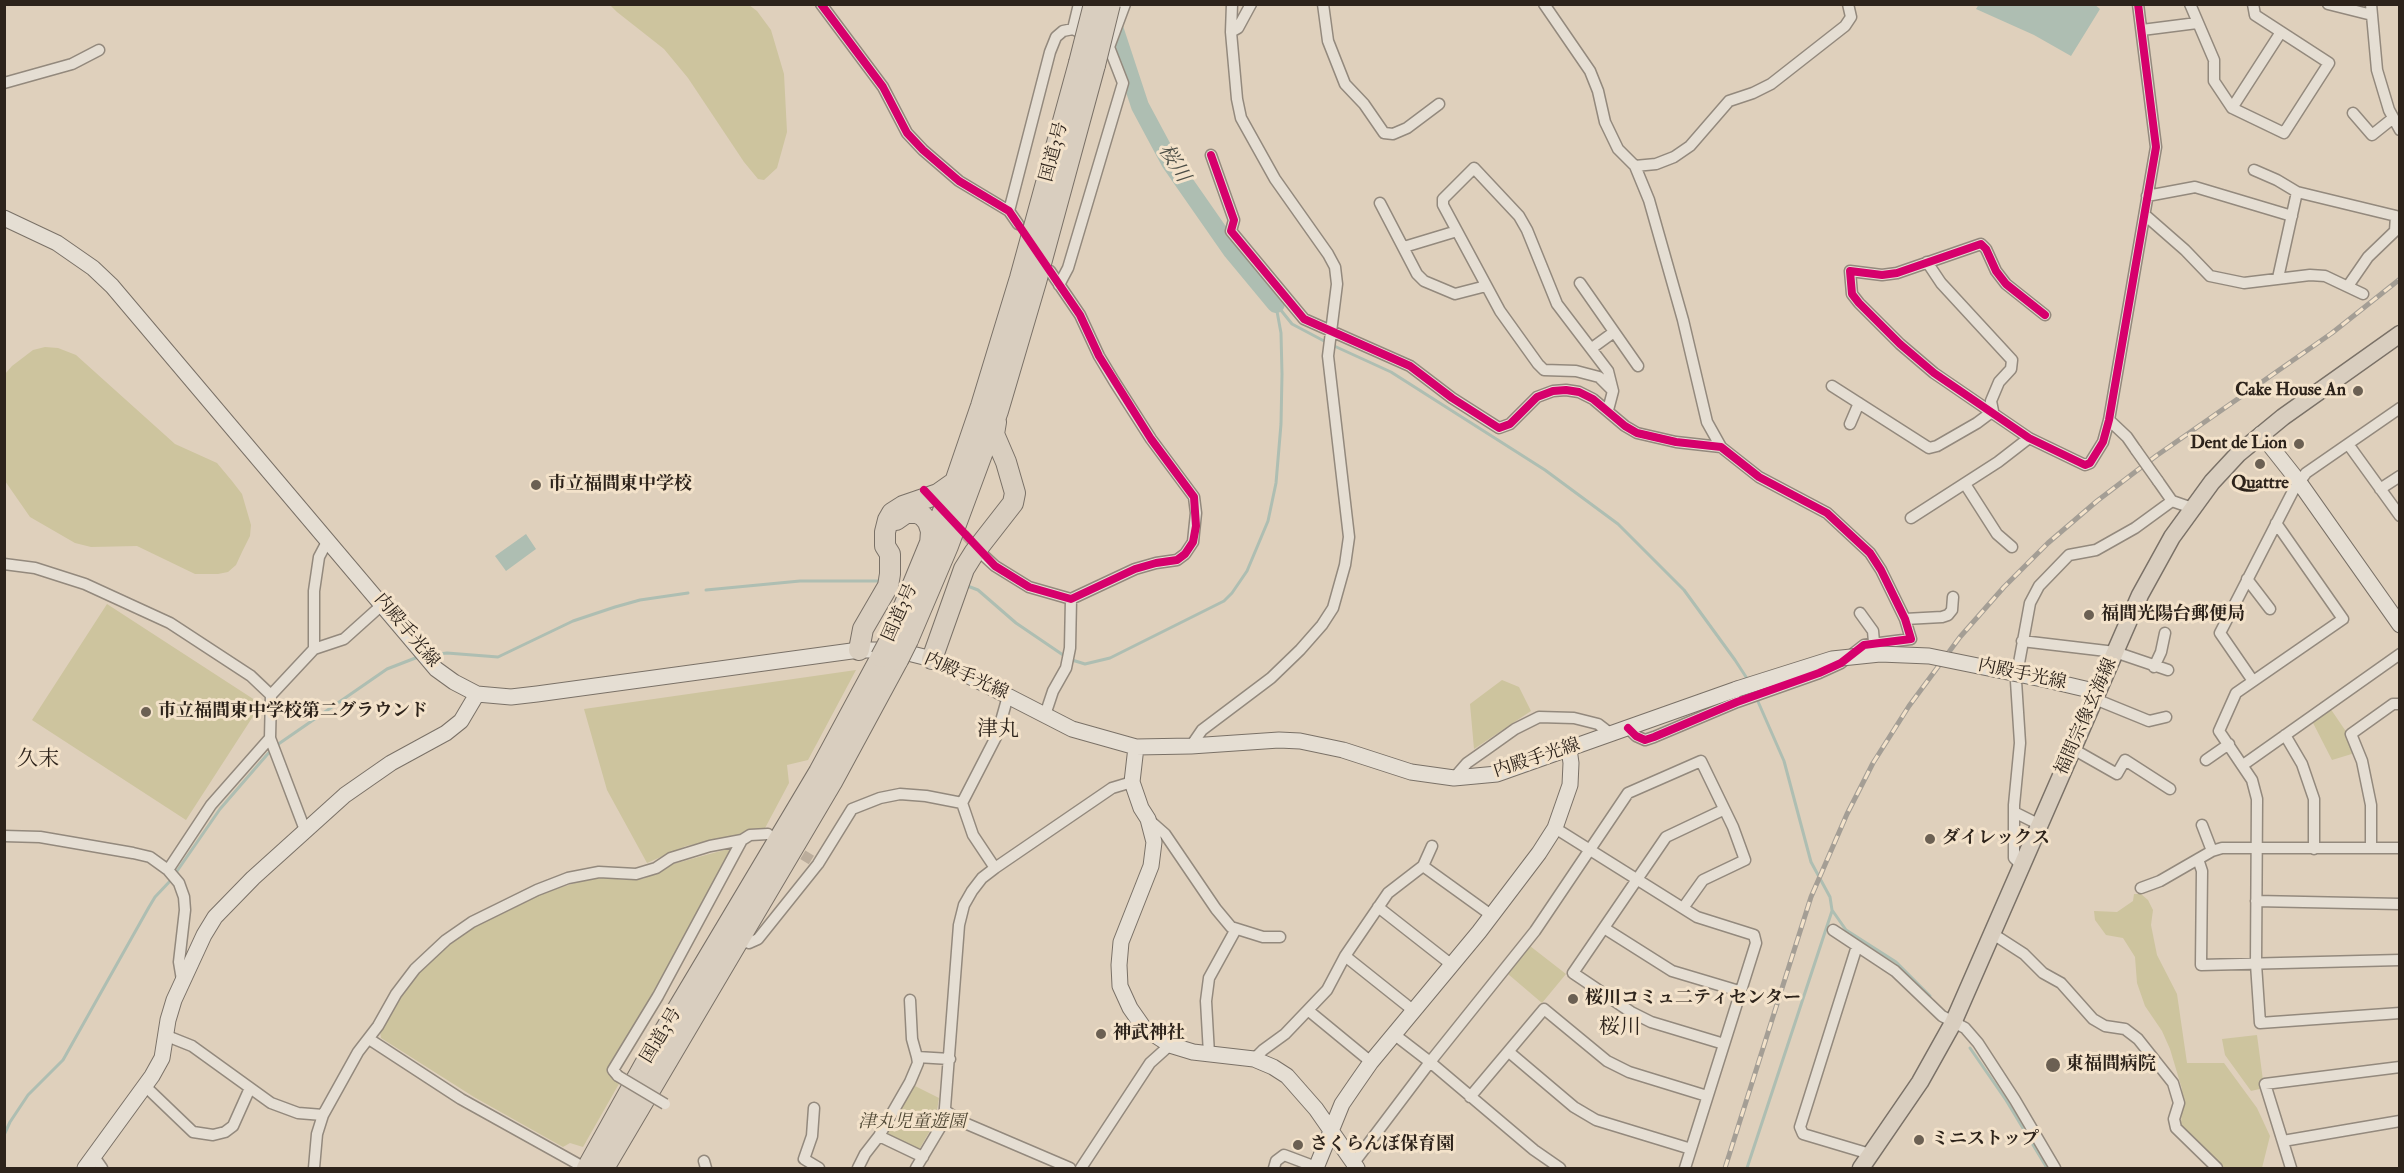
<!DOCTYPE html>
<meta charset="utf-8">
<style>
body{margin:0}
#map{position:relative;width:2404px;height:1173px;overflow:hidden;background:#dfd0bc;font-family:"IM FELL Double Pica",serif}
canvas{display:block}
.frame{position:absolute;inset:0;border:6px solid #2d231b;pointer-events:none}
</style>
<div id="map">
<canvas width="2404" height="1173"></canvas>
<div class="frame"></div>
</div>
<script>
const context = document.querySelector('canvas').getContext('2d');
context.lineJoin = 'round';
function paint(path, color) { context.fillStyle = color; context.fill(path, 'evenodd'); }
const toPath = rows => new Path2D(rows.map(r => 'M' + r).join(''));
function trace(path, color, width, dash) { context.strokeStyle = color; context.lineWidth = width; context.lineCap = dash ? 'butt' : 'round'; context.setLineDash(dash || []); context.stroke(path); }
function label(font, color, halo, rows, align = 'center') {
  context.font = font + ' "IM FELL Double Pica","Noto Serif JP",serif'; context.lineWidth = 6; context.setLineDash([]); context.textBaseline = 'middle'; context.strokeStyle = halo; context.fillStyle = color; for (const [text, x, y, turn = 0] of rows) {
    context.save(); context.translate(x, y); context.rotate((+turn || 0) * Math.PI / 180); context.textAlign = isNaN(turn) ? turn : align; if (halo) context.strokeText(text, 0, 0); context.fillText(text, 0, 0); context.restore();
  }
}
paint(toPath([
 [749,5,757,11,771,30,784,74,787,132,777,168,764,180,758,179,744,162,688,78,664,49,617,12,610,5],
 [45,347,58,348,76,355,175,444,217,463,232,481,242,494,251,525,250,536,242,552,236,565,228,572,218,574,195,574,137,546,91,547,75,543,30,517,5,481,5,374,12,366,33,350],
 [107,604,261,704,186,820,32,720],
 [856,670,808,760,787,765,789,783,764,830,686,846,647,863,607,790,584,709],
 [1502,680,1519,687,1531,711,1474,749,1470,704],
 [2330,708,2347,733,2355,753,2332,760,2312,721],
 [728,849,731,854,656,992,607,1073,620,1082,583,1147,570,1143,563,1147,474,1097,381,1038,380,1032,402,994,419,972,452,943,474,927,546,892,585,880,605,878,627,880,643,879,673,864],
 [2134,894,2141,894,2148,900,2153,910,2151,925,2157,955,2177,994,2187,1063,2224,1063,2257,1108,2270,1136,2262,1168,2221,1168,2181,1129,2182,1089,2170,1049,2162,1031,2145,1006,2137,983,2135,957,2123,938,2106,935,2095,920,2094,911,2117,912,2133,901],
 [1530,946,1566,974,1542,1003,1508,974],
 [2257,1035,2264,1088,2251,1091,2225,1055,2222,1039],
 [911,1084,939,1098,935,1122,920,1148,915,1149,882,1134]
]), '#cdc49e');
paint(toPath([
 [1979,4,2094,4,2100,9,2071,56,2034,35,1976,9],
 [526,534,536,549,506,571,495,556]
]), '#aebeb2');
trace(toPath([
 [1276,304,1292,324,1326,342],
 [1332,345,1391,372,1545,470,1618,524,1684,590,1735,660,1748,680],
 [965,585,978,590,1016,623,1066,657],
 [706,590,800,581,878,581],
 [431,655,447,653,498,657,573,621,615,607,640,600,688,593],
 [1072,660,1085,664,1110,658,1224,601,1232,593,1247,571,1268,521,1276,483,1281,424,1282,374,1281,333,1276,306],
 [1756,697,1784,761,1811,862,1830,897,1832,910,1846,930,1896,962,1930,996],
 [277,745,387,669,418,657],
 [175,874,220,809,272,749],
 [1970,1048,2006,1100,2047,1168],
 [4,1135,10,1122,28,1095,63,1060,149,907,155,897,171,880],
 [1747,1168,1832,911]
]), '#aebeb2', 3);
trace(toPath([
 [1110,15,1140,106,1170,162,1232,251,1276,304]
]), '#aebeb2', 18);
trace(toPath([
 [954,523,980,551],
 [790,847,818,864]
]), '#bbad9c', 10, [10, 5]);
const street = toPath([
 [821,4,883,87,907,133,923,150,959,181,1009,211,1018,224],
 [1323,4,1328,41,1345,84,1364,104,1384,133,1393,134,1407,128,1439,104],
 [1544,4,1590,71,1598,91,1605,122,1618,149,1635,166,1649,200,1683,320,1707,422,1721,447],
 [2190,4,2214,60,2214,81,2232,108,2284,133,2329,63,2255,15,2253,4],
 [2328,4,2372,15],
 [2371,4,2377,70,2389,110,2400,130],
 [1073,29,1079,4],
 [2142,30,2197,23],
 [1231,32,1238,28,1251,4],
 [1109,47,1125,4],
 [4,83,72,64,99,50],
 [2232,108,2281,32],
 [2353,113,2372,135,2392,119],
 [1211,155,1234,220,1231,231,1304,319,1410,366,1452,398,1499,428,1510,424,1537,397,1553,391,1566,390,1579,392,1593,399,1625,426,1637,433,1676,442,1721,447,1759,477,1827,513,1870,553,1881,570,1905,619,1911,639,1864,645,1841,663,1819,673,1737,702,1654,737,1645,740,1636,736,1628,728],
 [1635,166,1656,164,1674,157,1690,146,1729,101,1753,93,1771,84,1845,26,1851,17,1848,4],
 [2254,170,2277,180,2297,192,2396,216,2395,231,2368,257,2348,286],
 [2147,196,2195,187,2292,216],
 [1380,203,1417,274,1424,281,1455,294,1486,286],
 [1009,211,1050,52,1056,37,1063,31,1073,29,1109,47,1123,83,1068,268,1059,285],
 [2145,215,2185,250,2210,276,2244,283,2310,275,2325,276,2363,294],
 [1404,247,1457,231],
 [2278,278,2297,192],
 [1580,283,1638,366],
 [2045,315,2006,284,1996,271,1986,249,1981,244,1897,273,1882,275,1850,271,1852,294,1859,303,1900,344,1934,373,2029,438,2085,465,2090,463,2103,442,2109,420,2156,147,2138,4],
 [1592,348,1614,332],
 [1832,386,1929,448,1937,446,1977,423,1993,411,1991,401,1999,382,2011,369,2012,360,1941,283,1927,262],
 [1608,410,1613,391,1608,371,1557,304,1527,230,1519,216,1474,168,1443,199,1443,205,1500,311,1538,364,1544,370,1576,371,1599,377,1613,391],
 [2109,420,2127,437,2136,450],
 [1850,424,1859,403],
 [2348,444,2400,516],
 [2158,481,2172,501,2192,508],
 [1965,484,1997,534,2012,547],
 [2380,489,2400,476],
 [1911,518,1998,462,2029,438],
 [2276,523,2343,619,2236,693,2219,731,2252,780,2257,799,2256,964,2260,1023,2400,1013],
 [982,554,995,566,1029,587,1071,599,1135,569,1156,563,1177,560,1185,554,1193,542,1196,513,1194,497,1151,439,1114,381,1099,356,1080,315,1050,271],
 [4,564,35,568,85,584,170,623,251,676,271,695],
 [2247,579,2270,609],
 [1860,613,1873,631,1874,642],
 [1905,619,1942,617,1948,615,1952,610,1953,597],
 [2022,641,2115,652,2168,670],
 [314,649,314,591,319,557,328,540],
 [2019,663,2030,603,2039,586,2069,555,2096,550,2135,528,2172,501],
 [2154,667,2161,652,2165,633],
 [2016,681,2020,743,2014,805,2014,858,2022,866],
 [2253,681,2220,633,2293,491,2306,473,2400,408],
 [2095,699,2149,721,2166,717],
 [1045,715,1053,691,1066,668,1070,648,1071,599],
 [2285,735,2302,764,2314,799,2314,849],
 [1191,746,1202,730,1271,678,1300,650,1322,625,1333,608,1345,565,1349,537,1328,356,1337,284,1335,267,1328,254,1275,179,1241,118,1237,99,1231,32,1232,4],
 [2073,749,2117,774,2125,760,2170,789],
 [2206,760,2229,744],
 [2243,765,2400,654],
 [1454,778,1467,763,1487,749,1515,729,1539,717,1574,718,1598,724,1611,734],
 [1723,810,1666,837,1573,973,1631,1012,1651,1022,1724,1044],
 [2014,812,2040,825],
 [1148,819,1165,834,1216,909,1231,927,1263,937,1280,937],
 [2202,825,2212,851],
 [1555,828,1697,917,1754,935,1756,943,1685,1168],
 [305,830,270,738,271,695,314,649,344,639,383,604],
 [4,836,40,837,133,853,150,857,168,870,179,883,184,897,185,910,179,962,182,980],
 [2371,848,2371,805,2362,761,2351,734,2393,704,2400,704],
 [2198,859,2202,871,2201,965,2400,960],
 [1423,866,1491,915],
 [995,868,973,835,962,803,997,735,1008,696],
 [168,870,211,805,270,738],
 [2141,888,2160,881,2212,851,2222,848,2400,848],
 [2256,901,2400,904],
 [1378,907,1452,965],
 [1604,928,1672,971,1739,991],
 [1833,930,1895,971,1942,1016,1965,1028,1978,1043,2015,1100,2055,1168],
 [1993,934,2024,954,2043,973,2061,983,2093,1019,2105,1026,2125,1029,2138,1039,2173,1083,2179,1103,2174,1119,2176,1128,2217,1168],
 [739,940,749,943,758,939,818,864,852,809,880,798,900,794,926,796,962,803],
 [1857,946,1800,1127,1803,1134,1870,1154],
 [1345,956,1414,1011],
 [910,1000,912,1039,917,1057,950,1059],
 [1309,1011,1371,1062],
 [1395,1035,1430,1062,1534,1150,1560,1168],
 [167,1036,192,1046,271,1103,298,1113,323,1115],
 [369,1039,461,1099,585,1168],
 [1509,1052,1574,1107,1596,1120,1691,1149],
 [1209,1054,1206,1001,1209,978,1236,929],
 [1254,1059,1263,1050,1285,1034,1327,990,1345,956,1388,893,1423,866,1432,846],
 [618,1076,613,1070,658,996,742,840],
 [145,1086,193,1132,213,1135,225,1132,233,1126,250,1088],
 [1470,1097,1544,1009,1607,1061,1629,1072,1707,1096],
 [814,1108,812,1136,804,1159,819,1168],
 [946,1111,960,1121,1070,1168],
 [879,1136,910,1082,918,1063,917,1057],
 [2283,1141,2400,1121],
 [95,1158,102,1168],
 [704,1161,706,1168],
 [1353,1164,1430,1062,1535,931,1628,793,1701,761,1733,827,1745,860,1703,880,1683,908],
 [314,1168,317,1134,323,1115,358,1052,378,1026,396,994,415,969,446,940,472,922,537,890,568,878,599,872,636,874,656,868,671,858,710,846,742,840,750,835,768,834],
 [858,1168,865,1154,879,1136,923,1157],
 [916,1168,944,1121,959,925,964,905,972,891,982,878,995,868,1112,788,1132,782],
 [1081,1168,1150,1063,1170,1045],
 [1274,1168,1276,1161,1284,1155,1316,1167],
 [2291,1168,2265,1084,2400,1067]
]);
const secondary = toPath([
 [4,218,57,243,93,268,112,286,436,669,454,682,477,694,511,697,537,694,859,650,896,650,932,659,959,671,1072,729,1136,747,1191,746,1279,740,1300,741,1343,750,1411,772,1454,778,1497,774,1737,689],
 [2261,434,2299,482,2400,625],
 [2047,680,2098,692],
 [1136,747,1132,782,1141,808,1148,819,1154,842,1151,866,1121,942,1119,965,1120,986,1130,1008,1144,1028,1170,1045,1193,1052,1254,1059,1273,1067,1287,1076,1316,1109,1357,1168],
 [85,1168,152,1076,162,1058,168,1020,174,1000,204,935,215,917,253,878,345,795,391,763,446,733,461,721,477,694],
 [1316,1168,1342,1104,1355,1085,1371,1062,1479,932,1539,853,1555,828,1570,785,1571,763,1569,749]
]);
const primary = toPath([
 [1861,1168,1920,1082,1953,1023,2140,595,2172,537,2212,482,2238,454,2283,417,2400,334]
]);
const highway = toPath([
 [896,520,906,513,917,513,923,516,928,522,931,531,930,545],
 [890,640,955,482,981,406,1020,278,1079,63],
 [908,640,948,546,998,411,1036,282,1095,65],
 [859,650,863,629,888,586,890,574,890,554,885,546,885,532,888,520,892,513,903,506,938,494,955,482],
 [932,659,964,569,974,553,1013,503,1015,493,1006,462,994,434,996,422],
 [587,1168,646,1062,819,772,881,657],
 [604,1168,832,782,898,660]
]);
trace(street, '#93897d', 13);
trace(secondary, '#7a7167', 17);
trace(primary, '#7a7167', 19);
trace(highway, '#7a7167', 22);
trace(street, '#e5ded3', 10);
trace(secondary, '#e5ded3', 15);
trace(primary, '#d9cebf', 16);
trace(highway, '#d9cebf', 20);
const rail = toPath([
 [1725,1168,1811,897,1847,814,1873,763,1909,706,1960,637,2004,587,2048,543,2097,501,2156,456,2332,333,2400,279]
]);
trace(rail, '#a49e95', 5);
trace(rail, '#f3e2ca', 3, [9]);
const streetBridge = toPath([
 [2136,450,2158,481],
 [618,1076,665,1104]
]);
const secondaryBridge = toPath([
 [1737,689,1832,659,1880,654,1929,656,2047,680]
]);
const highwayBridge = toPath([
 [1079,63,1094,4],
 [1095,65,1110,4],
 [881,657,890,640],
 [898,660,908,640]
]);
trace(streetBridge, '#93897d', 13, []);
trace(secondaryBridge, '#7a7167', 17, []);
trace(highwayBridge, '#7a7167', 22, []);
trace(streetBridge, '#e5ded3', 10);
trace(secondaryBridge, '#e5ded3', 15);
trace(highwayBridge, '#d9cebf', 20);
trace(toPath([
 [821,4,883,87,907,133,923,150,959,181,1009,211,1080,315,1099,356,1151,439,1194,497,1196,526,1193,542,1185,554,1177,560,1156,563,1135,569,1071,599,1029,587,995,566,924,490],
 [1211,155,1234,220,1231,231,1304,319,1410,366,1452,398,1499,428,1510,424,1537,397,1553,391,1566,390,1579,392,1593,399,1625,426,1637,433,1676,442,1721,447,1759,477,1827,513,1870,553,1881,570,1905,619,1911,639,1864,645,1841,663,1819,673,1737,702,1654,737,1645,740,1636,736,1628,728],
 [2045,315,2006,284,1996,271,1986,249,1981,244,1897,273,1882,275,1850,271,1852,294,1859,303,1900,344,1934,373,2029,438,2085,465,2090,463,2103,442,2109,420,2156,147,2138,4]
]), '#d6006c', 8);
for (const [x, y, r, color] of [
 [2358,391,6,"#6b6053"],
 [2299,444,6,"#6b6053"],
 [2260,464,6,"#6b6053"],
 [536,485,6,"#6b6053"],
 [2089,615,6,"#6b6053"],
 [146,712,6,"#6b6053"],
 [1930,839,6,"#6b6053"],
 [1573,999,6,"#6b6053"],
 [1101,1034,6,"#6b6053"],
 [2053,1065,8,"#6b6053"],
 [1919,1140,6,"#6b6053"],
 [1298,1145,6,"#6b6053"]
]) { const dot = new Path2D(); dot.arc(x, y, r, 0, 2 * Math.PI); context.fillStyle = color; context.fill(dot); trace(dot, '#f3e2ca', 2); }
label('18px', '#2d231b', '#f3e2ca', [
 ["国道3号",1055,152,-75],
 ["国道3号",901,613,-66],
 ["内殿手光線",406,631,50],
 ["内殿手光線",2022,675,12],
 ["内殿手光線",966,677,24],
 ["福間宗像玄海線",2087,717,-66],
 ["内殿手光線",1537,759,-18],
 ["国道3号",662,1036,-59]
]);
label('bold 18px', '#2d231b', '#f3e2ca', [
 ["Cake House An",2346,391,"right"],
 ["Dent de Lion",2287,444,"right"],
 ["Quattre",2260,484,"center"],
 ["市立福間東中学校",548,485],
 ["福間光陽台郵便局",2101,615],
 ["市立福間東中学校第二グラウンド",158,712],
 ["ダイレックス",1942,839],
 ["桜川コミュ二ティセンター",1585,999],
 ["神武神社",1113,1034],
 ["東福間病院",2066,1065],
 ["ミニストップ",1931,1140],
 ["さくらんぼ保育園",1310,1145]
], 'left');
label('italic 18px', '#514936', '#f3e2ca', [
 ["津丸児童遊園",912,1123]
]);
label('italic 20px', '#4d4f47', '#f3e2ca', [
 ["桜川",1173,164,58]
]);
label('21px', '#2d231b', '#f3e2ca', [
 ["津丸",998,730],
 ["久末",38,760],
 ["桜川",1620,1028]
]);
</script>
